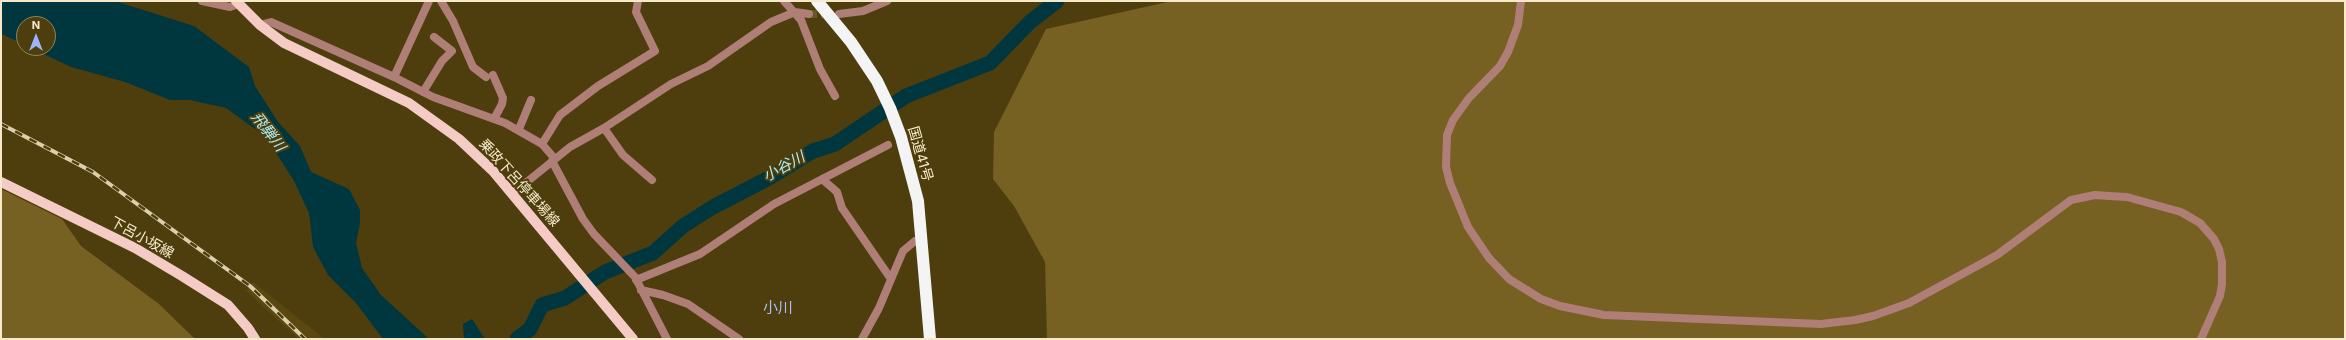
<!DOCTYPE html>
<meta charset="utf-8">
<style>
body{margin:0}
#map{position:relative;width:2346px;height:340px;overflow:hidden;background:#4e3e0d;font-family:Inter,sans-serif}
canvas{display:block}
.frame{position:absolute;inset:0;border:2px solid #f6eacb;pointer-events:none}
.north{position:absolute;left:16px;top:16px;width:40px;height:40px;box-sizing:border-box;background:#4e3e0d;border:1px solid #918359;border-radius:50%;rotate:0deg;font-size:11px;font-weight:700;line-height:16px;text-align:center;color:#f6eacb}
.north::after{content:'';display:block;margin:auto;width:14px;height:18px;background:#9cb4fd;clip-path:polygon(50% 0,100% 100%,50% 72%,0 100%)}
</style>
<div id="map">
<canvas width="2346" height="340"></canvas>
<div class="frame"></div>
<div class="north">N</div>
</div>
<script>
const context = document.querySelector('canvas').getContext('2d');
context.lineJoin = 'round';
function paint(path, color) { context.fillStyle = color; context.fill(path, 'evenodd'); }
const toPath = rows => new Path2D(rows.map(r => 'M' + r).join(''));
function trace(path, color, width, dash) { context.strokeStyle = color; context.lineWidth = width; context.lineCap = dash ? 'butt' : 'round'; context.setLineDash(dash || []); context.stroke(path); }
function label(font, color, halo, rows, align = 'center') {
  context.font = font + ' Inter,"Noto Sans JP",sans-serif'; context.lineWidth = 4; context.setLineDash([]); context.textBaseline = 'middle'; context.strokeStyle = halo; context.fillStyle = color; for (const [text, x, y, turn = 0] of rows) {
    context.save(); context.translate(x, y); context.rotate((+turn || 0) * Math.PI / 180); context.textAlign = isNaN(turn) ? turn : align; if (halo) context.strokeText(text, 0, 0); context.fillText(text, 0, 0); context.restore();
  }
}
paint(toPath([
 [253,282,322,337,323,339,299,339,246,291]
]), '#5b4810');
paint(toPath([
 [1172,1,2345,1,2345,339,1047,339,1045,262,1014,206,993,179,994,132,1046,29],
 [1,189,62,219,81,246,159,304,195,339,1,339]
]), '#766022');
paint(toPath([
 [1,1,115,1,194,26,249,67,255,86,278,122,300,146,311,172,349,189,360,210,360,223,356,243,362,268,381,295,429,339,383,339,356,303,328,275,313,247,309,213,294,181,266,137,226,108,190,100,170,100,125,82,71,67,31,48,48,48,48,24,24,24,24,44,1,34],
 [472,319,485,339,464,339,463,324]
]), '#00373f');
trace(toPath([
 [517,339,530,329,542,305,565,298,605,272,653,253,683,226,713,207,767,179,813,151,835,144,906,96,990,63,1030,22,1057,1]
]), '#00373f', 15);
trace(toPath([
 [809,14,830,14]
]), '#67582a', 8, [8, 4]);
trace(toPath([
 [202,1,230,7,239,4],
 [441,1,453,21,473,67,486,77],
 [784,1,801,20,820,69,835,96],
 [1521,1,1518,25,1508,52,1500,66,1469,98,1453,120,1447,135,1446,167,1450,183,1468,227,1489,258,1509,279,1541,299,1560,306,1604,315,1821,324,1855,320,1873,316,1909,303,1966,272,1997,255,2071,200,2095,195,2109,196,2127,197,2181,212,2200,223,2214,239,2219,249,2222,262,2222,284,2220,296,2201,339],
 [839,14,863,11,887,1],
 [260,25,271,22,394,77,433,97,505,123,542,144,555,159],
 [493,75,503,98,502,104,494,119],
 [394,77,429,1],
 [423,92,442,61,452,51,434,37],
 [604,128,623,155,652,180],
 [519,129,531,100],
 [542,144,560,115,598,86,655,51,636,12,638,1],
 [552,161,583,219,594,234,635,277,667,339],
 [822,179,837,192,842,208,891,279],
 [512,194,570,147,604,128,671,84,708,66,771,22,795,12,809,14],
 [636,280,700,254,774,204,888,145],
 [641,290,663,295,688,304,739,339],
 [862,339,879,308,903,251,915,241,922,240]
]), '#af7e76', 8);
trace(toPath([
 [236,1,260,25,284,43,409,103,459,139,493,171,633,339],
 [1,182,135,248,182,276,228,305,248,328,255,339]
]), '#f4ccc5', 10);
trace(toPath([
 [817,1,851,42,877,81,890,108,901,137,918,201,930,339]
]), '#f4f4f4', 12);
const rail = toPath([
 [1,124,93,172,250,286,305,339]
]);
trace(rail, '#dccfad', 4);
trace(rail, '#4e3e0d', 2.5, [8]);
label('14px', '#f6eacb', '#4e3e0d', [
 ["国道41号",920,154,74],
 ["乗政下呂停車場線",519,183,48],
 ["下呂小坂線",142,238,29]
]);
label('italic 15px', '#aff0fb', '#4e3e0d', [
 ["飛騨川",268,132,52],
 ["小谷川",784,167,-29]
]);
label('15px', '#abbef4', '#4e3e0d', [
 ["小川",778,308]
]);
</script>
